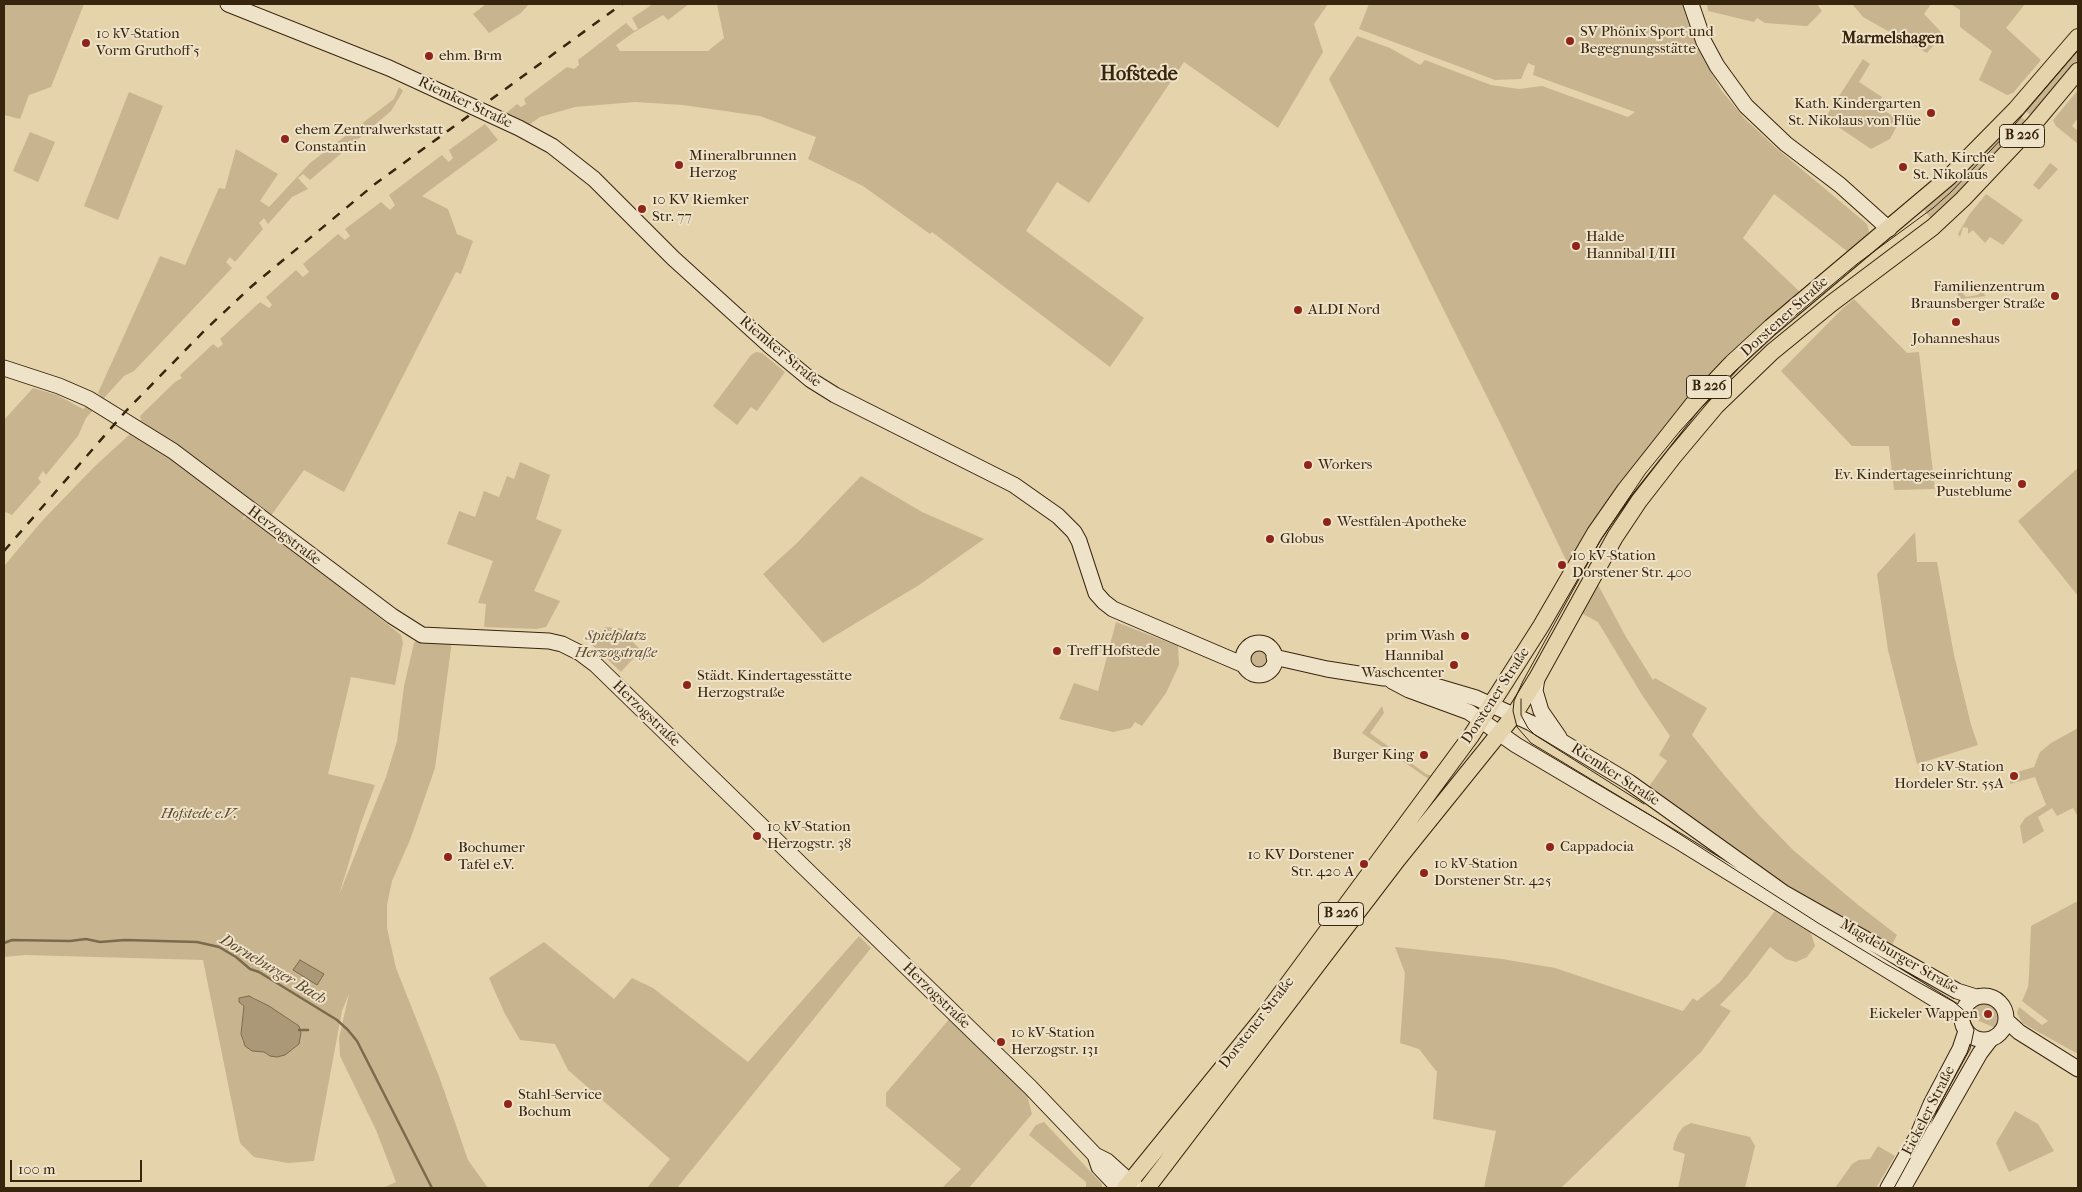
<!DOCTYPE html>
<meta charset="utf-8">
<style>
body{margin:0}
#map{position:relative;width:2082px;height:1192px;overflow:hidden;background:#e5d3ab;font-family:"IM FELL French Canon",serif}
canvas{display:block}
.frame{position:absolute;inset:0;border:5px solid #38250e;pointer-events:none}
.scale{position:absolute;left:10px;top:1160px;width:132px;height:22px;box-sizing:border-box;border:2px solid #38250e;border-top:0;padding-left:6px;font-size:15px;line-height:18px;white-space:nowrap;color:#38250e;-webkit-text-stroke:4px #eee2c8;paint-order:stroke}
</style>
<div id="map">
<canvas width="2082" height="1192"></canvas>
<div class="frame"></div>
<div class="scale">100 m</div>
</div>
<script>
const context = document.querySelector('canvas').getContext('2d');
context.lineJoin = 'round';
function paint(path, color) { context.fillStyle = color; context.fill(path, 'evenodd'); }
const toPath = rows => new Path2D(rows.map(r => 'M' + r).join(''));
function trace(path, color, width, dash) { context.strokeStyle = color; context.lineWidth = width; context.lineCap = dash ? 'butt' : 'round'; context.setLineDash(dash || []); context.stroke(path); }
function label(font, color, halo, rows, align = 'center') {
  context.font = font + ' "IM FELL French Canon",serif'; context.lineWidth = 4; context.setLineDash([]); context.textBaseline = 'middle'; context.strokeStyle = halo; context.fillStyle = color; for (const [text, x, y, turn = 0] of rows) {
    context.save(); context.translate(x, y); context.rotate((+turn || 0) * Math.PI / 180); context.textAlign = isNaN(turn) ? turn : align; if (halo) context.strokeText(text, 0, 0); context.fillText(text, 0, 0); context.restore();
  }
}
paint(toPath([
 [4,4,84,4,51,87,29,95,20,119,4,115],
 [486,4,529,4,521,13,489,33,473,14],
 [653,4,689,4,668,20,663,15,633,33,616,45,620,51,708,51,724,38,717,4,1328,4,1314,24,1323,52,1278,128,1184,62,1089,203,1057,182,1026,231,1144,318,1110,367,932,232,930,234,863,186,808,159,816,137,760,116,683,105,635,102,575,107,540,117,529,125,505,114,517,104,521,107,526,104,524,99,567,67,574,69,579,65,578,60,626,23,634,31,638,29,632,18],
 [1369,4,1683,4,1687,19,1701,54,1721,90,1745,119,1775,147,1867,224,1869,232,1863,240,1848,252,1774,194,1743,238,1800,292,1760,328,1686,401,1604,506,1569,563,1565,558,1505,433,1329,79,1357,36,1390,48,1420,65,1425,60,1491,85,1519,89,1542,86,1628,117,1635,112,1533,75,1535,66,1528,63,1521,79,1495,80,1359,29],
 [1707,4,1817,4,1822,11,1807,26,1765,23,1757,18,1754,22,1708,11],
 [1852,4,1931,4,1924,14,1943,34,1927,53,1863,17],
 [1951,4,2025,4,2006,28,2041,60,2013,93,2007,95,1979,80,1992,51,1960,27,1960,10],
 [2078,44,2078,64,2033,118,2023,108],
 [1863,59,1870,64,1859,82,1882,97,1878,107,1900,120,1890,139,1871,149,1825,118],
 [399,87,403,91,391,111,310,180,303,174,298,178,308,189,292,197,268,224,264,218,259,223,263,229,235,262,230,257,226,262,232,268,134,371,124,376,86,418,78,436,46,475,43,471,38,478,41,482,12,515,6,512,4,515,4,420,33,388,57,395,83,409,101,396,98,393,160,256,185,265,219,188,225,189,236,149,278,174,260,201,269,207,310,163,394,99],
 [2078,90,2078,118,2072,126,2078,131,2078,144,2056,126,2053,120],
 [129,92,163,106,118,220,84,206],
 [2018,114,2028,123,1933,221,1924,210,1981,157],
 [485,124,498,140,422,196,448,209,457,234,473,241,461,274,456,272,344,492,304,470,270,517,248,508,242,521,249,514,401,635,403,643,395,685,351,677,328,774,375,785,360,826,339,895,386,777,397,741,404,686,414,643,422,635,452,641,435,768,410,840,392,881,387,905,387,928,396,968,440,1079,468,1160,488,1188,383,1188,396,1182,376,1130,340,1056,339,1038,349,994,342,1011,314,1161,288,1163,254,1157,240,1143,203,960,25,955,4,957,4,566,42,521,94,467,129,435,141,421,140,416,175,382,182,378,180,375,213,344,218,348,223,344,220,339,260,302,269,308,272,305,266,297,296,270,303,277,309,272,303,264,338,234,345,240,350,236,345,229,381,202,390,210,395,205,389,195,442,155,449,162,453,158,449,150],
 [253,997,299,1026,270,1056,264,1052,252,1051,243,1043,241,1034,244,1006,239,1002,240,998],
 [30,132,55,142,38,182,13,171],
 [2050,163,2058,169,2039,190,2033,185],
 [1986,194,2023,220,2003,245,1990,237,1985,243,1973,230,1968,234,1968,228,1963,227,1960,237,1958,234,1969,215],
 [1958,288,1966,297,1978,295,1981,292,1979,289,1986,296,1961,299,1958,296],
 [1854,299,1907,353,1919,352,1935,489,1894,490,1889,446,1852,446,1781,371,1842,309],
 [756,352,762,353,785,372,757,411,751,407,737,425,713,406,751,355],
 [520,462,550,475,536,519,562,530,534,591,560,601,546,627,536,629,484,627,486,604,478,603,493,561,447,544,459,511,475,517,484,491,499,497,507,476,514,479],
 [2078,468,2078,596,2018,521],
 [861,476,922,512,984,539,919,585,823,643,763,574,797,543],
 [1915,532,1917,562,1937,562,1954,655,1971,725,1978,745,1917,764,1888,650,1877,574],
 [1597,583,1626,637,1653,680,1655,678,1707,708,1692,735,1724,775,1759,815,1793,850,1857,904,1897,935,1891,947,1797,895,1650,790,1650,785,1667,761,1659,755,1670,736,1642,695,1598,622,1581,613],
 [1116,622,1178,646,1179,665,1166,693,1142,726,1135,722,1131,728,1113,732,1059,719,1074,683,1098,691],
 [605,627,626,629,636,638,632,641,641,650,621,672,590,643],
 '1248 659a10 10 0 1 1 20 0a10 10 0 1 1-20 0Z',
 [1382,706,1384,713,1370,733,1426,774,1433,776,1430,780,1362,733],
 [2078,728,2078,817,2073,808,2057,816,2052,808,2038,817,2044,831,2023,844,2020,826,2025,818,2046,805,2035,777,2010,784,2010,781,2019,778,2017,772,2034,767,2040,752,2051,743],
 [2076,902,2078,903,2078,1054,2022,1023,2017,1013,2019,1007,2042,1025,2048,1021,2022,1001,2028,987,2029,975,2031,926],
 [1775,911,1811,933,1815,946,1807,957,1796,962,1786,959,1770,947,1747,977,1720,1005,1731,1011,1701,1052,1561,1188,1484,1188,1496,1131,1433,1119,1437,1072,1419,1049,1400,1043,1405,973,1395,947,1502,959,1555,968,1683,1011,1693,998,1697,1001,1720,982],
 [859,936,871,948,677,1188,647,1188,670,1159,568,1070,555,1044,520,1040,504,1012,489,978,544,942,614,999,632,978,653,988,748,1062],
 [1982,1002,1991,1003,1998,1010,2001,1021,1998,1029,1979,1021,1971,1007],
 [951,1017,1027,1095,1032,1114,969,1188,942,1188,961,1169,886,1106,886,1093],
 [2015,1111,2038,1124,2054,1151,2009,1172,1996,1143],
 [1044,1122,1102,1184,1102,1188,1086,1188,1086,1182,1029,1135,1036,1125],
 [1691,1123,1750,1137,1755,1146,1745,1188,1678,1188,1685,1154,1673,1150,1674,1144,1678,1134,1683,1127],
 [1878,1146,1895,1156,1876,1188,1835,1188,1852,1164,1859,1160,1870,1159]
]), '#c8b590');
const water = toPath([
 [300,960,324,974,317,985,293,970,300,960],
 [249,996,269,1006,299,1026,301,1033,299,1044,285,1055,277,1057,270,1056,264,1052,252,1051,245,1046,241,1034,244,1006,239,1002,239,998,249,996]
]);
paint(water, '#aa9876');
trace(water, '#7c6a4c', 1);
trace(toPath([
 [4,943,12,940,70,941,86,939,100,942,125,940,197,942,219,947,236,957,250,969,259,972,337,1020,348,1030,357,1041,432,1188],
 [299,1030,308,1030]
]), '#7c6a4c', 2.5);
const secondary = toPath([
 [228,4,389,68,519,128,552,146,594,179,673,258,770,346,811,380,835,395,1014,485,1058,516,1074,532,1079,541,1096,593,1104,602,1113,609,1244,665],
 [1691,4,1704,42,1717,66,1746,106,1786,144,1840,185,1889,229],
 [4,368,59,386,89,399,173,451,392,616,422,635,549,641,562,644,580,653,596,665,921,981,1030,1087,1095,1155,1107,1161,1137,1188],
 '1243 659a16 16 0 1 1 32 0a16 16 0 1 1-32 0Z',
 [1274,657,1327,669,1384,678,1404,678,1415,680,1476,698,1531,723,1629,782,1784,893,1957,991,1976,997],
 [1537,678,1535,691,1541,711,1559,737],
 [1392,681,1409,690,1469,712,1516,745,1678,841,1962,1016],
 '1962 1018a22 22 0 1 1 44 0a22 22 0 1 1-44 0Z',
 [2007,1021,2019,1032,2078,1069],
 [1095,1155,1099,1167,1119,1188],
 [1888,1188,1917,1137,1931,1104,1960,1049,1966,1031],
 [1903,1188,1980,1053,1990,1040]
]);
const primary = toPath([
 [1125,1188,1262,1019,1471,736,1541,626,1595,533,1625,490,1693,404,1732,363,1771,327,1949,177,2016,109,2078,37],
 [1147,1188,1398,859,1514,715,1537,678,1615,537,1639,501,1674,456,1716,406,1772,352,1832,303,1933,227,1963,199,2033,125,2078,71]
]);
trace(secondary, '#38250e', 17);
trace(primary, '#38250e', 18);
trace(secondary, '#eee2c8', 15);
trace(primary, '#e5d3ab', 16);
trace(toPath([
 [1521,699,1521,715,1528,728,1535,735,1644,804],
 [1894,1188,1970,1049,1974,1030,1967,1013,1954,1002,1886,964,1818,923,1655,818,1531,743,1517,727,1513,711,1514,701,1523,681,1600,541,1645,474,1680,431,1733,373,1790,320,1857,264,1933,208,1950,193,2010,130,2078,50]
]), '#38250e', 1);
trace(toPath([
 [4,551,126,411,205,330,252,286,375,184,622,4]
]), '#38250e', 2.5, [9, 9]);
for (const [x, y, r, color] of [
 [1570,41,5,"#8f2418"],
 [86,43,5,"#8f2418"],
 [429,56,5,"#8f2418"],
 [1931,113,5,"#8f2418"],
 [285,139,5,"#8f2418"],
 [679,165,5,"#8f2418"],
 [1903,167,5,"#8f2418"],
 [642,209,5,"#8f2418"],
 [1576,246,5,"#8f2418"],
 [2055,296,5,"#8f2418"],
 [1298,310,5,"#8f2418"],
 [1956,322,5,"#8f2418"],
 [1308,465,5,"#8f2418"],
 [2022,484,5,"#8f2418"],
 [1327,522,5,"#8f2418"],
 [1270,539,5,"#8f2418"],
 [1562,565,5,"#8f2418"],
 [1465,636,5,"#8f2418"],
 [1057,651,5,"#8f2418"],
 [1454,665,5,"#8f2418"],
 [687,685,5,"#8f2418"],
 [1424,755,5,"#8f2418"],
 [2014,776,5,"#8f2418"],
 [757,836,5,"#8f2418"],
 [1550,847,5,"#8f2418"],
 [448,857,5,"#8f2418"],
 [1364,864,5,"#8f2418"],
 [1424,873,5,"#8f2418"],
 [1988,1014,5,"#8f2418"],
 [1001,1042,5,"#8f2418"],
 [508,1104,5,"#8f2418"]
]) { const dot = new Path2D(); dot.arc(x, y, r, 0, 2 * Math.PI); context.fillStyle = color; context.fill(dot); trace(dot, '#eee2c8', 2); }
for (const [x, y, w] of [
 [2022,136,45],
 [1709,387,45],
 [1341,914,45]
]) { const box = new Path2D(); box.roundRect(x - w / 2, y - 11.5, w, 23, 4); context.fillStyle = '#eee2c8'; context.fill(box); trace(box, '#38250e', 1); }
label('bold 14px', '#38250e', null, [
 ["B 226",2022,136],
 ["B 226",1709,387],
 ["B 226",1341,914]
]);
label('15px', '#38250e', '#eee2c8', [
 ["SV Phönix Sport und",1580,32],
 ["Begegnungsstätte",1580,49],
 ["10 kV-Station",96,34],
 ["Vorm Gruthoff 5",96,51],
 ["ehm. Brm",439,56],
 ["Kath. Kindergarten",1921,104,"right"],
 ["St. Nikolaus von Flüe",1921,121,"right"],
 ["ehem Zentralwerkstatt",295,130],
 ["Constantin",295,147],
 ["Mineralbrunnen",689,156],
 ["Herzog",689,173],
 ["Kath. Kirche",1913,158],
 ["St. Nikolaus",1913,175],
 ["10 KV Riemker",652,200],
 ["Str. 77",652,217],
 ["Halde",1586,237],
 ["Hannibal I/III",1586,254],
 ["Familienzentrum",2045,287,"right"],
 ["Braunsberger Straße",2045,304,"right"],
 ["ALDI Nord",1308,310],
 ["Johanneshaus",1956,339,"center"],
 ["Workers",1318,465],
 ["Ev. Kindertageseinrichtung",2012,475,"right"],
 ["Pusteblume",2012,492,"right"],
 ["Westfalen-Apotheke",1337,522],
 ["Globus",1280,539],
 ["10 kV-Station",1572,556],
 ["Dorstener Str. 400",1572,573],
 ["prim Wash",1455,636,"right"],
 ["Treff Hofstede",1067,651],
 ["Hannibal",1444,656,"right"],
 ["Waschcenter",1444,673,"right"],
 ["Städt. Kindertagesstätte",697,676],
 ["Herzogstraße",697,693],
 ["Burger King",1414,755,"right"],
 ["10 kV-Station",2004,767,"right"],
 ["Hordeler Str. 55A",2004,784,"right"],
 ["10 kV-Station",767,827],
 ["Herzogstr. 38",767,844],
 ["Cappadocia",1560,847],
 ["Bochumer",458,848],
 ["Tafel e.V.",458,865],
 ["10 KV Dorstener",1354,855,"right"],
 ["Str. 420 A",1354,872,"right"],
 ["10 kV-Station",1434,864],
 ["Dorstener Str. 425",1434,881],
 ["Eickeler Wappen",1978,1014,"right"],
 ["10 kV-Station",1011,1033],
 ["Herzogstr. 131",1011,1050],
 ["Stahl-Service",518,1095],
 ["Bochum",518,1112]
], 'left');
label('15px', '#38250e', '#eee2c8', [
 ["Riemker Straße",465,103,25],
 ["Dorstener Straße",1785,317,-42],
 ["Riemker Straße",780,352,40],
 ["Herzogstraße",284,536,37],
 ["Dorstener Straße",1496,696,-57],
 ["Herzogstraße",646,714,44],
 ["Riemker Straße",1615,775,33],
 ["Magdeburger Straße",1899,957,30],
 ["Herzogstraße",936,996,44],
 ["Dorstener Straße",1257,1023,-52],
 ["Eickeler Straße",1929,1111,-63]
]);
label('italic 15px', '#5c492e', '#eee2c8', [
 ["Spielplatz",616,636],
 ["Herzogstraße",616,653],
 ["Hofstede e.V.",199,814]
]);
label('bold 16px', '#38250e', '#eee2c8', [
 ["Marmelshagen",1893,39]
]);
label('italic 16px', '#5a482d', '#eee2c8', [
 ["Dorneburger Bach",273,970,31]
]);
label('bold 20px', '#38250e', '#eee2c8', [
 ["Hofstede",1139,75]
]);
</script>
